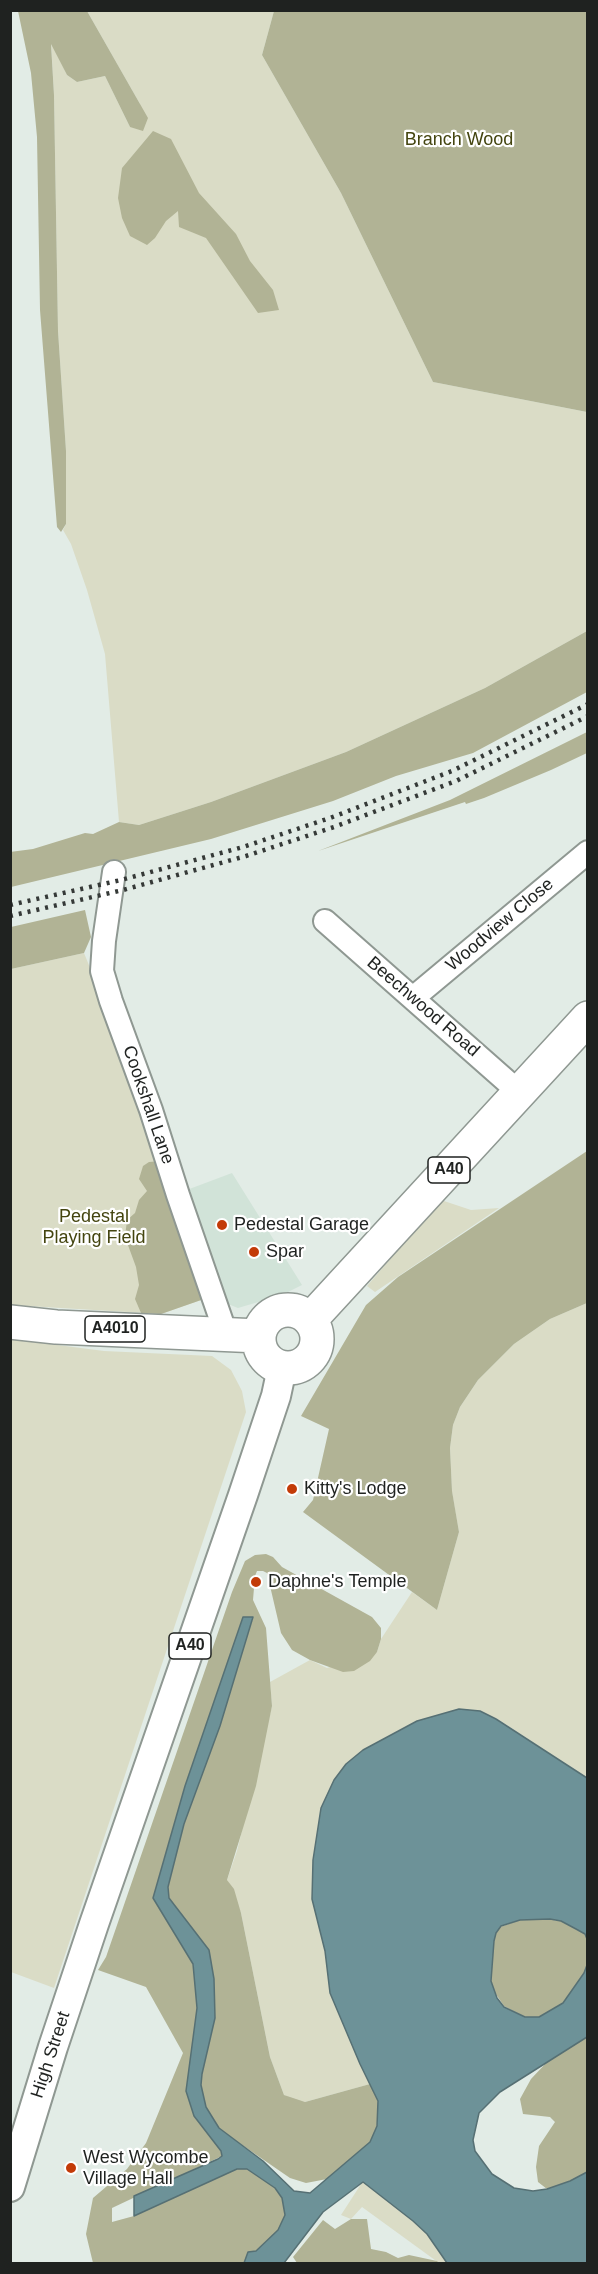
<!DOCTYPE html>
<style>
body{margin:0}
#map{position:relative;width:598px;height:2274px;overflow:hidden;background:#e2ece6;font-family:Arial,sans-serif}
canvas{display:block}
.frame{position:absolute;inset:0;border:12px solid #1f2220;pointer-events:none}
</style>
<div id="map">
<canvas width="598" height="2274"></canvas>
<div class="frame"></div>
</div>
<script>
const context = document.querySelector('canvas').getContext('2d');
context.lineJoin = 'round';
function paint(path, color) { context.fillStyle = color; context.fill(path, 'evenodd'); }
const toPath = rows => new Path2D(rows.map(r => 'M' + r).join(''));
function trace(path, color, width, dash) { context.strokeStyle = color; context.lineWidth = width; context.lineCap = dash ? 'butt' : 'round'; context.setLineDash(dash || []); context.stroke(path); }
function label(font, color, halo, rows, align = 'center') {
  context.font = font + ' Arial,sans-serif'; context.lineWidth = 4.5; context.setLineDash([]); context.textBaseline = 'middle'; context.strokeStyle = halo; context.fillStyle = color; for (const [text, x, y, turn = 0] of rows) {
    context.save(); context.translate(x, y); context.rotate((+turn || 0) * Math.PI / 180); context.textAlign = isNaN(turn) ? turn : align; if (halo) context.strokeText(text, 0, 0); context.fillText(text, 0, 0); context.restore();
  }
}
paint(toPath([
 [232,1173,302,1285,282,1295,238,1308,228,1304,220,1293,184,1191]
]), '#d1e3d8');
paint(toPath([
 [87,11,274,11,262,55,341,193,433,382,587,412,587,631,485,688,346,752,211,802,139,825,119,822,105,654,87,590,71,544,63,530,66,524,66,451,58,331,54,95,51,42,67,75,77,82,105,76,130,127,140,104],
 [84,953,128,1061,204,1299,161,1314,11,1305,11,969],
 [441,1200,471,1210,499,1208,375,1292,367,1286],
 [587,1303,587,1778,496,1718,399,1730,363,1750,346,1764,334,1780,321,1808,313,1860,312,1899,325,1951,330,1993,370,2084,305,2102,297,2101,284,2095,270,2057,241,1913,227,1880,237,1851,272,1706,270,1682,310,1660,327,1668,377,1652,381,1639,412,1592,437,1610,459,1532,452,1492,450,1448,453,1425,460,1407,478,1380,514,1344,550,1319],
 [11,1339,104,1351,212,1356,231,1370,242,1391,246,1412,54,1988,11,1972],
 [363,2181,400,2209,427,2234,447,2263,439,2263,362,2207,351,2219,341,2215]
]), '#dadcc6');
paint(toPath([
 [18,11,87,11,148,118,143,131,130,127,105,76,77,82,67,75,51,44,54,95,58,331,66,451,66,524,61,532,57,527,40,310,37,137,31,73],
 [274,11,587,11,587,412,433,382,341,193,262,55],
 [153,131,171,139,199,193,236,234,250,261,273,290,279,310,258,313,206,238,179,227,178,211,166,221,155,238,147,245,130,236,122,218,118,198,122,168],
 [587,631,587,692,473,753,396,776,333,801,211,839,11,887,10,852,33,849,85,833,93,834,119,822,139,825,211,802,346,752,485,688],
 [587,732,587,753,551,770,484,798,466,804,465,802,318,851,450,800],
 [85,910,91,937,84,953,11,969,11,927],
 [587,1151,587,1303,550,1319,514,1344,478,1380,460,1407,453,1425,450,1448,452,1491,459,1532,437,1610,303,1512,313,1500,329,1429,301,1416,366,1305,398,1277],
 [161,1161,204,1299,161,1314,141,1313,135,1299,139,1285,136,1267,125,1237,127,1220,135,1213,139,1200,147,1191,139,1179,143,1166,149,1162],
 [266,1554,273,1557,282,1567,372,1617,381,1628,381,1639,377,1652,370,1661,354,1671,343,1672,310,1660,292,1650,281,1633,267,1573,263,1571,257,1571,255,1576,253,1600,266,1628,272,1706,256,1786,227,1880,234,1889,241,1913,270,2057,284,2095,305,2102,370,2084,378,2101,377,2126,370,2142,327,2179,306,2183,290,2178,229,2136,219,2128,206,2107,201,2085,202,2074,215,2018,214,1979,209,1950,169,1898,168,1887,184,1824,253,1618,243,1617,185,1786,153,1898,193,1964,197,2008,194,2116,221,2151,222,2156,112,2208,112,2222,134,2216,237,2169,247,2169,254,2172,275,2188,282,2198,285,2215,278,2230,256,2251,248,2252,244,2263,93,2263,86,2234,93,2198,127,2169,146,2143,183,2053,146,1987,98,1970,106,1957,232,1592,245,1561,255,1555],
 [539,1918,561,1921,585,1934,587,1939,587,1965,584,1973,563,2003,539,2017,525,2017,504,2006,493,1990,491,1981,494,1941,496,1933,500,1927,520,1920],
 [587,2037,587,2172,570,2181,547,2189,538,2182,536,2167,539,2146,555,2122,550,2117,523,2114,520,2099,531,2079,548,2061],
 [351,2219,367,2219,371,2249,386,2252,398,2258,409,2255,437,2261,439,2263,297,2263,293,2257,323,2220,335,2229]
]), '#b1b395');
const water = toPath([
 [243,1617,253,1617,220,1726,184,1824,168,1887,169,1898,209,1950,214,1979,215,2018,202,2074,201,2085,206,2107,219,2128,263,2161,294,2191,310,2193,370,2142,377,2126,378,2101,360,2064,330,1993,325,1951,312,1899,313,1860,321,1808,334,1780,346,1764,363,1750,417,1721,459,1709,480,1711,496,1719,587,1778,587,1939,585,1934,576,1929,561,1921,550,1919,520,1920,501,1926,496,1933,494,1941,491,1981,497,1998,504,2007,525,2017,539,2017,563,2003,584,1973,587,1965,587,2037,500,2092,479,2113,473,2140,475,2151,492,2174,514,2188,533,2191,547,2189,570,2181,587,2172,587,2263,447,2263,427,2234,413,2221,363,2182,323,2212,284,2263,244,2263,248,2252,256,2251,278,2230,285,2215,282,2198,275,2188,247,2169,237,2169,134,2216,134,2196,218,2159,222,2156,221,2151,194,2116,186,2091,197,2008,193,1964,153,1898,185,1786,243,1617]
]);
paint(water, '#6d9298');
trace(water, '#567074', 1.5);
const minor = toPath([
 [114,872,104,941,102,971,111,1001,151,1110,178,1195,226,1334],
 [325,921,520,1093],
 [413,998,588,852]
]);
const major = toPath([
 [10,2187,53,2047,94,1924,243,1495,276,1396,282,1368]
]);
const highway = toPath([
 '259 1339a29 29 0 1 1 58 0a29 29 0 1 1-58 0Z',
 [310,1320,588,1018],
 [10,1322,56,1327,259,1336]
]);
trace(minor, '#8f9892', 26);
trace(major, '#8f9892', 32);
trace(highway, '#8f9892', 36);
trace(minor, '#fff', 22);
trace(major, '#fff', 28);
trace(highway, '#fff', 33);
trace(toPath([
 [10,905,121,880,243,847,330,818,452,771,588,704],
 [10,916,123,890,246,856,334,827,456,781,588,716]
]), '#353937', 4.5, [3, 6]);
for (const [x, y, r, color] of [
 [222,1225,6,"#c33b08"],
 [254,1252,6,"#c33b08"],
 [292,1489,6,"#c33b08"],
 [256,1582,6,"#c33b08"],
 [71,2168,6,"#c33b08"]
]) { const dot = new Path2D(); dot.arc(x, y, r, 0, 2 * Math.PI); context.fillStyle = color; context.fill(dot); trace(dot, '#fff', 2); }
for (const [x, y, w] of [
 [449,1170,42],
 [115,1329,60],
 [190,1646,42]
]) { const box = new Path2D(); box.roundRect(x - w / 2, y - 13, w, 26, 4.5); context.fillStyle = '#fff'; context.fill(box); trace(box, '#1f2220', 1.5); }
label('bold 16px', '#1f2220', null, [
 ["A40",449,1170],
 ["A4010",115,1329],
 ["A40",190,1646]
]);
label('18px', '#444510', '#fff', [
 ["Branch Wood",459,140],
 ["Pedestal",94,1217],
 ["Playing Field",94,1238]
]);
label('18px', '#1f2220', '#fff', [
 ["Woodview Close",500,925,-40],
 ["Beechwood Road",423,1007,41],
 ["Cookshall Lane",148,1105,71],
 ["High Street",51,2055,-72]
]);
label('18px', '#1f2220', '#fff', [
 ["Pedestal Garage",234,1225],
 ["Spar",266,1252],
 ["Kitty's Lodge",304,1489],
 ["Daphne's Temple",268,1582],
 ["West Wycombe",83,2158],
 ["Village Hall",83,2179]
], 'left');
</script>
